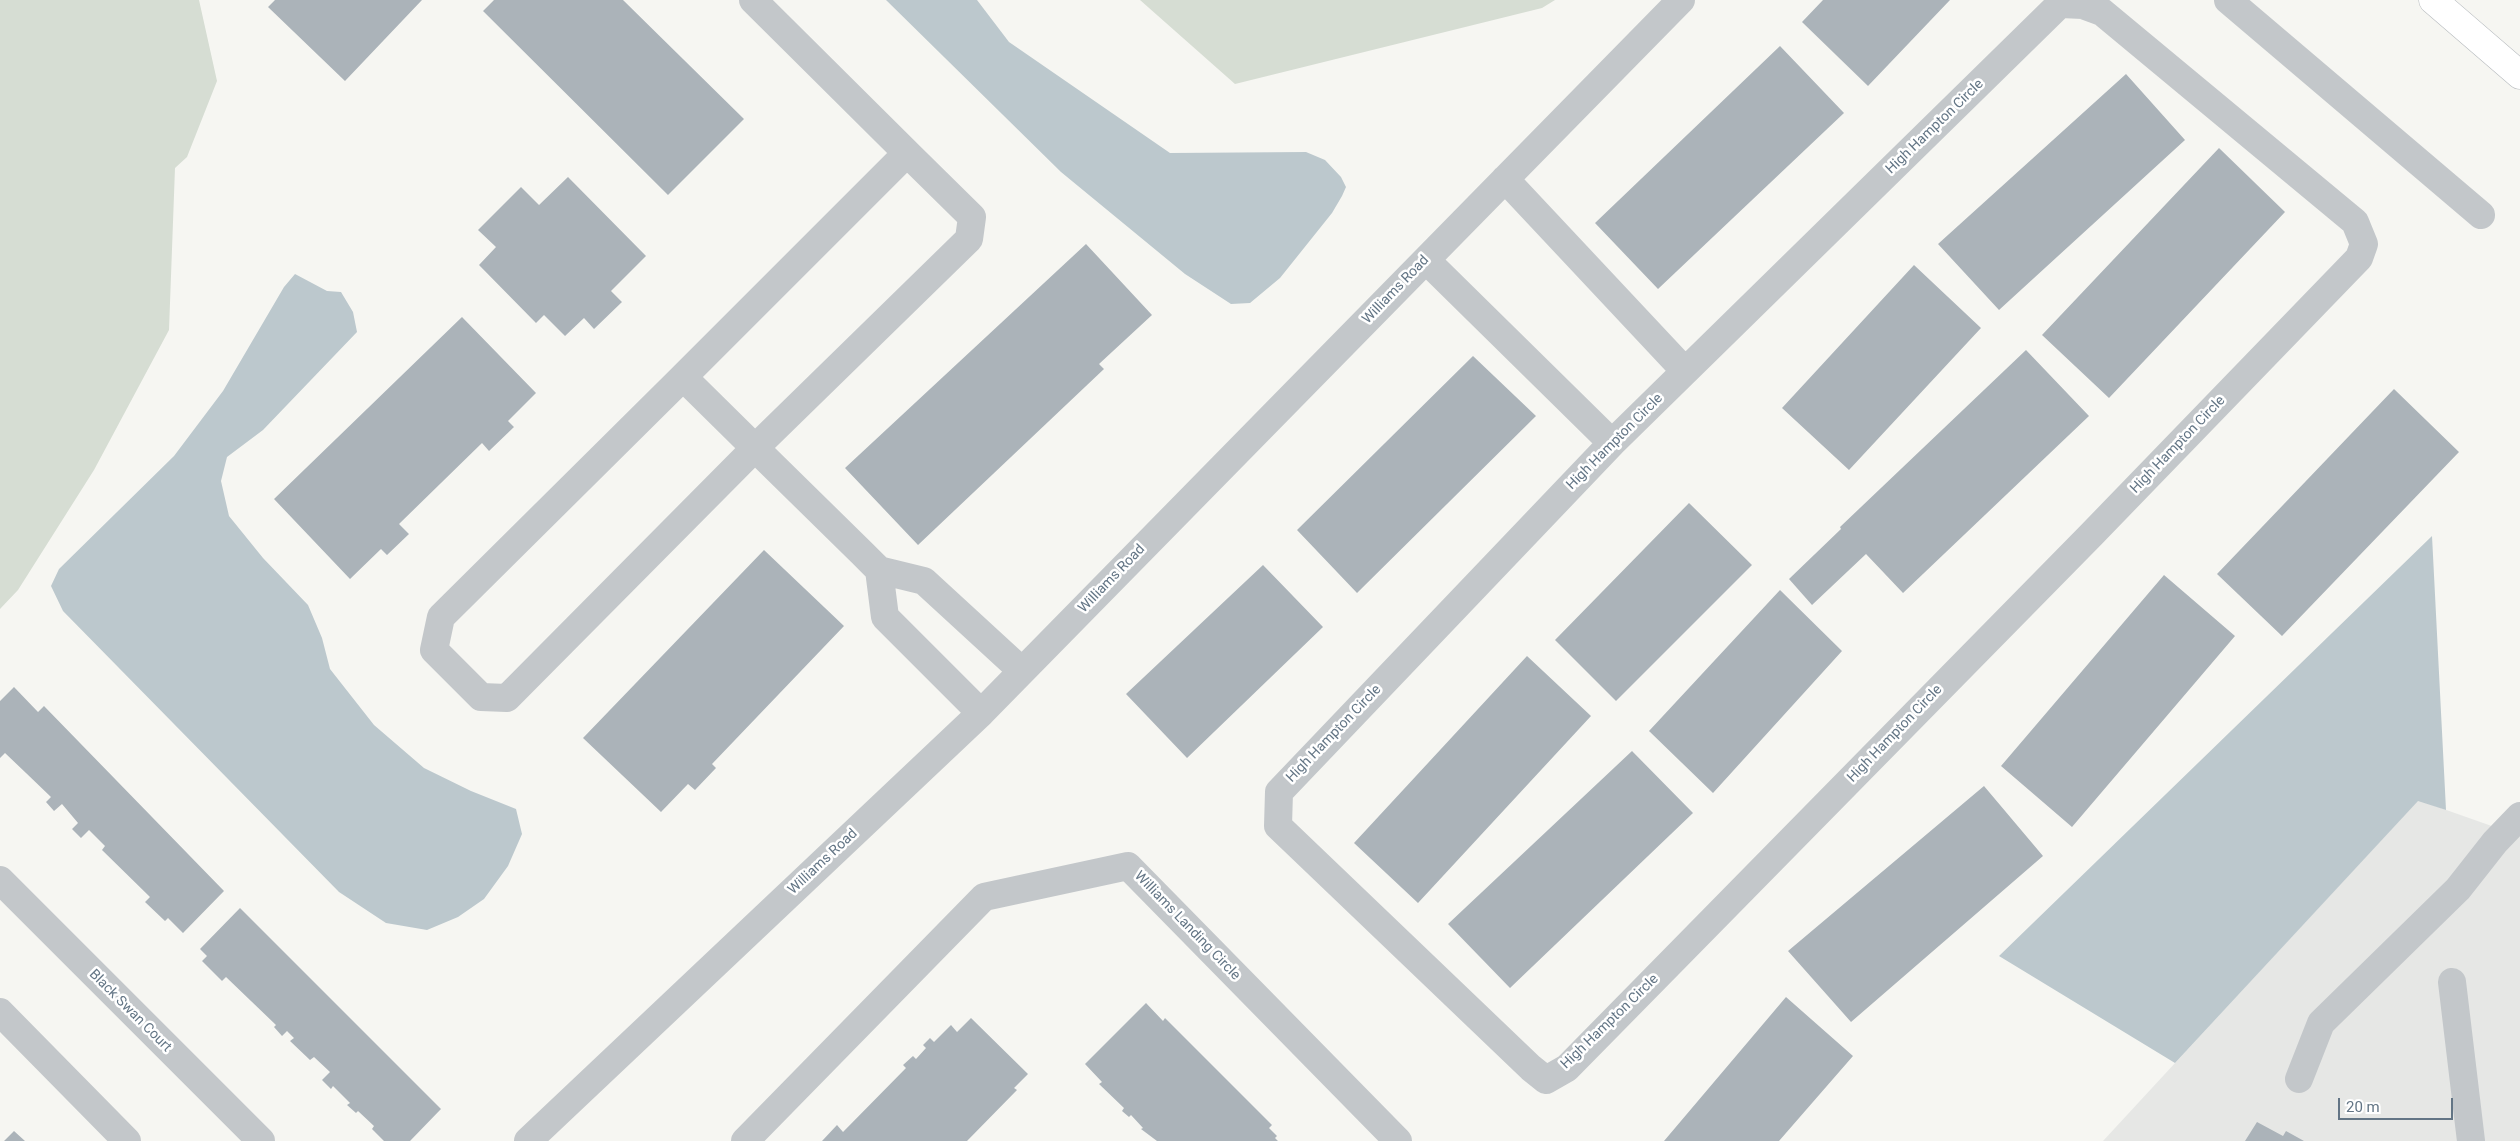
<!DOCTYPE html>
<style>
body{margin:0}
#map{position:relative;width:2520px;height:1141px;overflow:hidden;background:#f6f6f2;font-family:Roboto,sans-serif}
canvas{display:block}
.scale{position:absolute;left:2338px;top:1098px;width:115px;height:22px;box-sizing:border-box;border:2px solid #637585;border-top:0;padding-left:6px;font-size:15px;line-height:18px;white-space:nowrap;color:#637585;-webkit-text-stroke:4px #fff;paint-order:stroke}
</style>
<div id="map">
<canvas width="2520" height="1141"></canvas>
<div class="scale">20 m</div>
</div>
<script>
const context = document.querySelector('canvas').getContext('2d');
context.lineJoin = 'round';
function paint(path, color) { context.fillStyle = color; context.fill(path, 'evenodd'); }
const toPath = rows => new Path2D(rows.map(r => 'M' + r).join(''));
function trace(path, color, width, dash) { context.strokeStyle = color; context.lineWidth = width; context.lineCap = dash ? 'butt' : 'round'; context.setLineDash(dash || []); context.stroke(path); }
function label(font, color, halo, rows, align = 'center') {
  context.font = font + ' Roboto,sans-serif'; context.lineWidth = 5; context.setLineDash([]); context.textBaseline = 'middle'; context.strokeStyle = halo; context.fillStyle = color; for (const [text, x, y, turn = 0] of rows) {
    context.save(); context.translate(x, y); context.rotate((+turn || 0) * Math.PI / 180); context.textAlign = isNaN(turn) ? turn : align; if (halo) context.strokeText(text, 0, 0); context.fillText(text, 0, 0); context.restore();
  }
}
paint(toPath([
 [2418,800,2520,836,2520,1141,2103,1141]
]), '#e6e7e5');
paint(toPath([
 [0,0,199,0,217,81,187,157,175,168,169,330,94,470,18,590,0,609],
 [1140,0,1555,0,1542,8,1235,84]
]), '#d6ddd3');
paint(toPath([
 [886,0,977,0,1009,42,1170,153,1306,152,1325,160,1341,177,1346,187,1342,196,1332,213,1280,278,1250,303,1231,304,1185,274,1061,172],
 [295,274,327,291,341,292,353,312,357,332,263,430,227,457,221,481,229,516,263,558,308,605,322,638,330,669,374,725,424,768,471,791,516,809,522,834,508,866,484,899,458,917,427,930,386,923,339,892,63,611,51,586,59,569,174,456,223,391,284,287],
 [2432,536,2446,810,2418,801,2175,1063,1999,956]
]), '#bcc8cd');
paint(toPath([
 [275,0,422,0,345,81,268,7],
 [494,0,623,0,744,119,668,195,483,11],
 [1823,0,1950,0,1868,86,1802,22],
 [1780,46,1844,113,1658,289,1595,223],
 [2126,74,2185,140,1999,310,1938,244],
 [2219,148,2285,212,2109,398,2042,335],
 [568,177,646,256,611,291,622,302,594,329,584,318,565,336,544,315,536,323,479,265,496,247,478,230,521,187,539,205],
 [1086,244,1152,315,1099,364,1104,369,918,545,845,468],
 [1914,265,1981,328,1849,470,1782,408],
 [462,317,536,393,508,421,514,427,489,451,482,443,399,524,409,534,387,555,381,549,350,579,274,499],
 [2026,350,2089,416,1903,593,1866,554,1812,605,1789,579,1841,529,1840,527],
 [1473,356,1536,416,1357,593,1297,530],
 [2394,389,2459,452,2282,636,2217,574],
 [1689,503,1752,565,1616,701,1555,640],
 [764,550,844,626,712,764,716,768,695,790,688,784,661,812,583,738],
 [1263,565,1323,627,1187,758,1126,694],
 [2164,575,2235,636,2072,827,2001,766],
 [1780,590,1842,651,1713,793,1649,731],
 [1527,656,1591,716,1418,903,1354,843],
 [14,687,38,712,44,706,224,891,183,933,168,918,165,921,145,902,150,897,102,850,105,846,89,830,81,838,72,829,78,823,62,804,54,811,46,802,51,797,26,773,5,753,0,758,0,701],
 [1632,751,1693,813,1510,988,1448,924],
 [1984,786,2043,856,1851,1022,1788,951],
 [240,908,441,1109,410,1141,384,1141,372,1129,374,1126,358,1111,356,1113,347,1105,350,1103,333,1086,331,1089,322,1080,330,1072,314,1057,310,1060,290,1041,294,1038,287,1031,282,1036,274,1027,276,1025,226,977,222,981,202,961,207,956,200,949],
 [1786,997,1853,1056,1779,1141,1664,1141],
 [1146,1003,1163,1021,1165,1018,1272,1125,1269,1128,1277,1136,1275,1138,1278,1141,1157,1141,1141,1129,1143,1128,1131,1115,1129,1117,1122,1111,1124,1108,1099,1084,1102,1082,1085,1064],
 [971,1018,1028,1074,1014,1088,1017,1090,967,1141,822,1141,837,1125,843,1132,906,1068,903,1065,913,1056,916,1059,926,1048,923,1045,930,1038,934,1042,951,1025,957,1032],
 [2257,1122,2283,1136,2286,1131,2304,1141,2245,1141],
 [14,1131,25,1141,4,1141]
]), '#abb3b9');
const major = toPath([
 [2433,0,2520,75]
]);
trace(major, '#b6babe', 29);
trace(toPath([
 [753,0,907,153],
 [2228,0,2481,215],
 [2061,4,2083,5,2102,12,2355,222,2364,244,2359,258,2091,535,1567,1068,1546,1080,1531,1068,1278,826,1279,792,1612,443,2064,0],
 [1505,179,1685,371],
 [1426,260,1612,443],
 [683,377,441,617,434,650,481,697,507,698,755,448,969,239,972,217,907,153,683,377,755,448,862,553,879,570],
 [981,713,885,617,879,570,924,581,1022,671],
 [0,880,261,1141],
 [2452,982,2471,1141],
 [0,1012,127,1141],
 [2299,1079,2321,1023,2458,889,2495,842,2520,816],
 [528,1141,981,713,1681,0],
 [745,1141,984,897,1128,866,1398,1141]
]), '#c3c7ca', 28);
trace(major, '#fff', 28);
label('14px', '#637585', '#fff', [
 ["High Hampton Circle",1935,127,-44],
 ["Williams Road",1396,290,-46],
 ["High Hampton Circle",1615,442,-45],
 ["High Hampton Circle",2178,445,-46],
 ["Williams Road",1112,579,-46],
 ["High Hampton Circle",1334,734,-46],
 ["High Hampton Circle",1895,734,-46],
 ["Williams Road",823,862,-43],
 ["Williams Landing Circle",1187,926,46],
 ["Black Swan Court",130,1011,45],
 ["High Hampton Circle",1610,1022,-44]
]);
</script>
